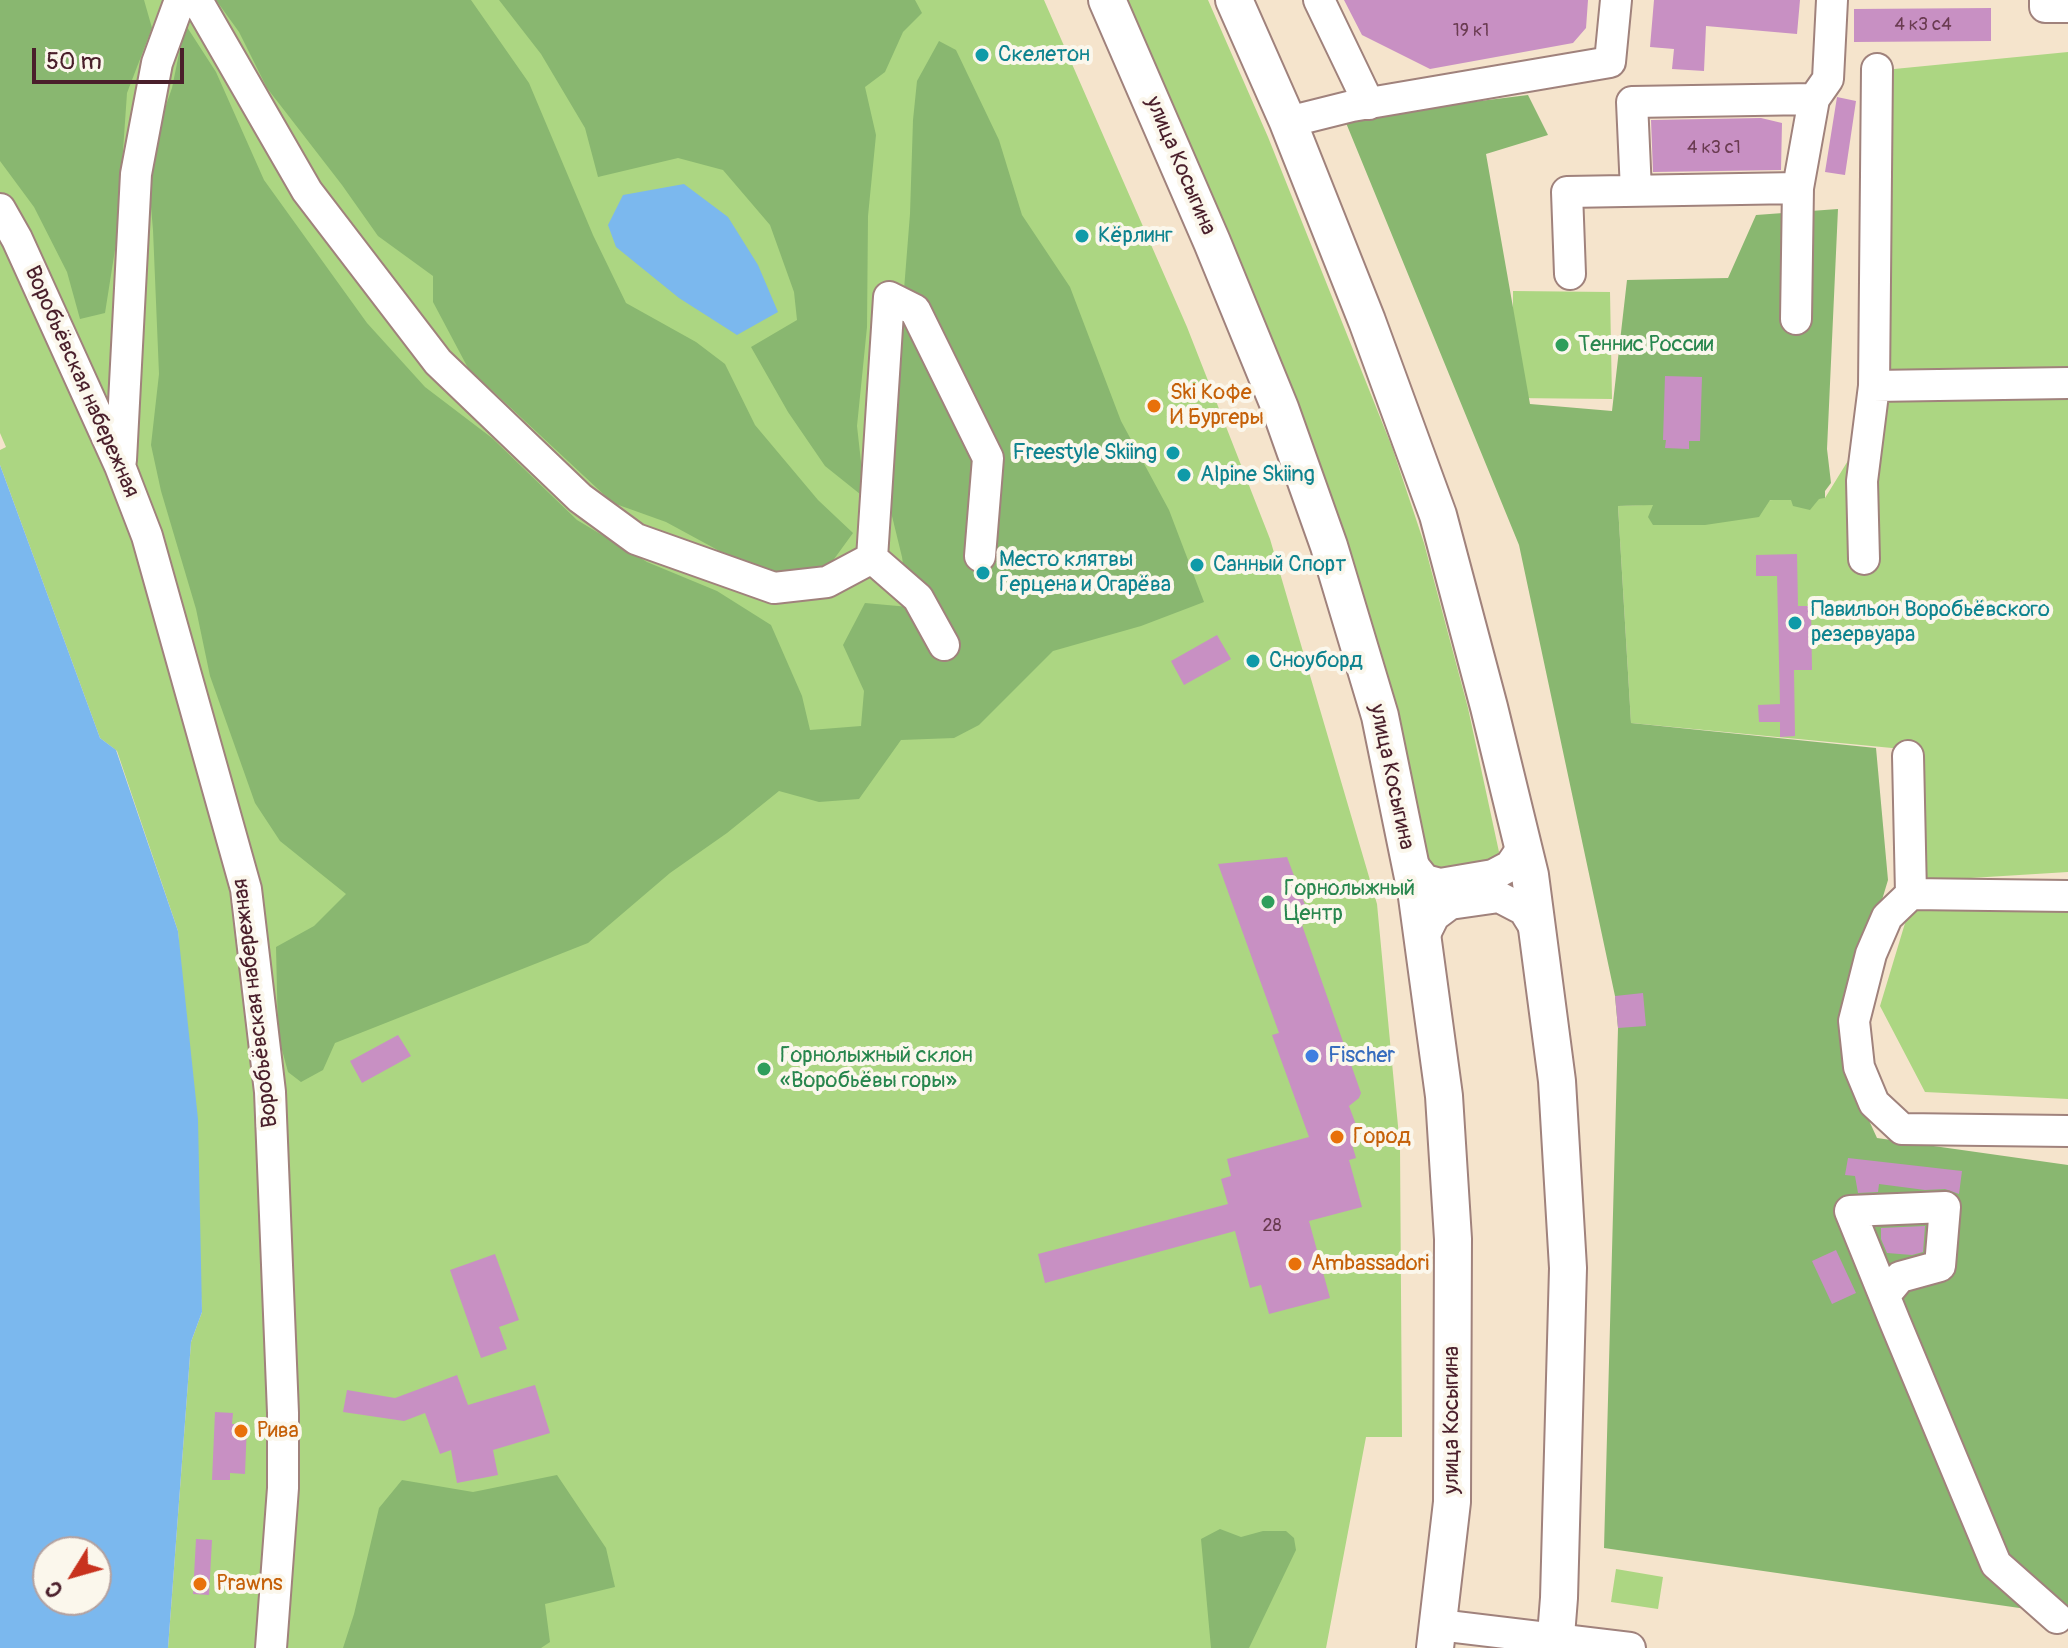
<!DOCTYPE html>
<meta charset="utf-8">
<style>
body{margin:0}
#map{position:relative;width:2068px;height:1648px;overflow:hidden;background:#f5e4cc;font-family:Pangolin,sans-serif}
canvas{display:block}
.north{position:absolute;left:32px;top:1536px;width:80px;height:80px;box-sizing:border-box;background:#fbf7ec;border:2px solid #b4a19f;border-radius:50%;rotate:233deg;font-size:22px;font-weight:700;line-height:32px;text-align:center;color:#4a1f2b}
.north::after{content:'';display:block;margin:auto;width:28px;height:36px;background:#c8321e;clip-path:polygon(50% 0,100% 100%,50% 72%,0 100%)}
.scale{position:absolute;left:32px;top:48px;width:152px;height:36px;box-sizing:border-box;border:4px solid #4a1f2b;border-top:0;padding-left:10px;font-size:24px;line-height:28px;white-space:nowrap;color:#4a1f2b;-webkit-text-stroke:6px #fbf7ec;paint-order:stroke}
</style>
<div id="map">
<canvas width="2068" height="1648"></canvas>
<div class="north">С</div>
<div class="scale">50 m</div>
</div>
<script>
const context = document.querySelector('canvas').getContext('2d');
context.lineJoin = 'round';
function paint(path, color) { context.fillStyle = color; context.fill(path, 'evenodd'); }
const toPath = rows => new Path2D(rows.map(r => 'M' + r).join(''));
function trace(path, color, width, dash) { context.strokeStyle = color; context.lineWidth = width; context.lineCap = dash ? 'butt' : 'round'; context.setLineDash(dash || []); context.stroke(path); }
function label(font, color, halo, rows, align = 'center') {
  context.font = font + ' Pangolin,sans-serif'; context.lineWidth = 8; context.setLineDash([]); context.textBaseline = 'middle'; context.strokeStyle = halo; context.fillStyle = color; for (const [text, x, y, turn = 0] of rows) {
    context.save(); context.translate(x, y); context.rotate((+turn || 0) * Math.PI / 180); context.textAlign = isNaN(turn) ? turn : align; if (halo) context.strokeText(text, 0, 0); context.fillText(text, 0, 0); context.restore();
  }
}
paint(toPath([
 [0,0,1044,0,1187,327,1270,539,1377,904,1400,1147,1402,1437,1366,1437,1326,1648,168,1648,191,1342,202,1312,178,931,117,751,100,738,0,465,0,450,6,447,0,433],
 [1122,0,1208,0,1268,137,1392,447,1424,543,1468,708,1499,852,1497,860,1430,879],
 [2068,52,2068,371,1888,372,1884,70],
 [1513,291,1610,292,1612,399,1513,398],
 [2068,392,2068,872,1922,881,1913,750,1631,723,1618,506,1825,498,1886,399],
 [1912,900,2068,901,2068,1099,1925,1092,1880,1006],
 [1616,1569,1663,1577,1658,1609,1611,1602]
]), '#acd682');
paint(toPath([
 [0,0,144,0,152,28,127,93,117,237,105,313,80,319,67,272,34,207,0,161],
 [216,0,471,0,529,83,593,235,626,303,696,342,725,364,755,425,818,500,853,533,829,566,790,582,749,567,666,522,613,503,468,368,433,302,433,276,378,236,342,185,267,88,239,32],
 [499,0,915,0,922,13,903,32,885,72,865,87,876,135,868,216,867,327,857,426,865,498,825,466,788,412,751,347,797,320,794,292,770,225,723,170,678,158,598,177,585,128,541,54],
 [185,24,216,72,264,180,367,323,425,387,492,438,577,520,647,562,717,591,771,625,802,696,810,730,861,726,864,691,843,645,865,603,909,607,902,557,891,512,892,441,910,214,913,120,917,81,939,41,956,50,999,140,1022,215,1070,287,1121,421,1169,510,1204,602,1141,626,1053,651,979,725,954,738,901,740,859,799,819,802,779,791,727,833,670,873,588,943,335,1043,323,1070,301,1082,288,1072,278,1035,276,947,314,926,346,894,280,841,255,803,210,676,196,609,161,491,151,445,159,374,153,230,147,160,172,88],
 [1528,95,1548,135,1486,154,1530,404,1612,411,1627,280,1728,278,1756,215,1838,209,1827,449,1831,483,1825,491,1825,498,1819,499,1810,510,1793,506,1791,500,1770,500,1759,517,1705,525,1653,525,1648,517,1653,505,1618,506,1631,723,1876,748,1888,880,1851,1003,1851,1081,1877,1138,2068,1165,2068,1615,1604,1548,1618,1028,1615,996,1519,545,1344,118],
 [557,1475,606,1548,615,1587,545,1604,550,1642,541,1648,343,1648,354,1614,379,1508,402,1480,473,1492],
 [1220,1529,1241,1537,1263,1531,1286,1531,1294,1538,1296,1550,1249,1648,1211,1648,1201,1539]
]), '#89b770');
paint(toPath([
 [684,184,728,217,758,265,778,312,737,335,679,298,616,247,608,225,623,195],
 [0,465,100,738,116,750,178,931,198,1119,202,1312,191,1342,168,1648,0,1648],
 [48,1552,96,1552,96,1600,48,1600]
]), '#7bb8ee');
paint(toPath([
 [1344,0,1588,0,1586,28,1573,43,1430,69,1362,35],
 [1654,0,1800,0,1797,34,1706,26,1704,71,1672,69,1674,49,1650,47],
 [1991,8,1991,41,1854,42,1854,9],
 [1837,97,1856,101,1845,175,1825,172],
 [1761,118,1782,123,1781,170,1653,172,1651,120],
 [1665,376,1702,377,1700,441,1689,441,1689,449,1665,448,1666,440,1663,440],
 [1797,554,1798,606,1811,606,1812,670,1794,670,1795,736,1780,737,1780,722,1759,722,1758,705,1780,704,1777,576,1756,576,1756,555],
 [1217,635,1231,659,1184,685,1171,661],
 [1287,857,1311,921,1302,925,1361,1093,1359,1098,1349,1106,1361,1138,1351,1141,1356,1158,1349,1160,1362,1207,1309,1221,1330,1298,1269,1314,1261,1285,1250,1288,1235,1231,1045,1283,1038,1254,1228,1204,1221,1179,1231,1176,1227,1159,1309,1137,1272,1035,1279,1033,1218,864],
 [1643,993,1646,1026,1618,1028,1615,996],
 [398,1035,411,1056,362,1083,350,1061],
 [1848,1158,1962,1171,1959,1194,1945,1189,1925,1190,1879,1184,1878,1192,1858,1193,1855,1176,1845,1175],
 [1925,1226,1923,1252,1912,1255,1887,1253,1881,1239,1881,1228],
 [1836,1250,1856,1293,1832,1304,1812,1261],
 [495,1254,519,1320,499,1327,507,1349,481,1358,450,1270],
 [457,1375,468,1405,535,1385,550,1433,493,1450,498,1475,457,1483,451,1450,440,1454,425,1413,404,1421,343,1412,347,1390,395,1398],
 [215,1412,233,1413,232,1424,247,1424,245,1474,230,1473,230,1480,212,1480],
 [196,1539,212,1540,209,1595,193,1594]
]), '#c890c3');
const minor = toPath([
 [193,0,198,2,307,191,438,362,580,498,636,539,774,588,827,582,872,558,889,297,915,310,988,458,980,556],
 [1319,0,1369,104],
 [2045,0,2045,7,2068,7],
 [1877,69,1874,386,2068,383],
 [1288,122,1352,106,1610,62,1616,0],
 [1636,191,1632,102,1814,99,1828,79,1832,0],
 [0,209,17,239,120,466,147,536,246,889,270,1092,283,1413,283,1488,271,1648],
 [1570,274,1567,192,1798,188,1814,99],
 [1796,319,1798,188],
 [121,460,136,174,157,63,180,0],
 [872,558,918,598,944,645],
 [1864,559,1862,481,1874,386],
 [1908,756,1911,894],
 [1409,860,1425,880,1440,884,1493,875,1510,866,1523,847],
 [2068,896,1911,894,1887,917,1871,954,1854,1021,1859,1067,1874,1103,1902,1129,2068,1131],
 [1423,938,1434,916,1450,904,1499,897,1524,910,1537,931],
 [1885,1295,1900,1277,1940,1266,1945,1207,1850,1211,1895,1322,1996,1564,2057,1618],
 [1439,1625,1630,1648]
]);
const major = toPath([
 [1107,0,1212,242,1280,408,1329,546,1380,716,1417,897,1444,1096,1453,1239,1452,1502,1435,1648],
 [1234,0,1288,122,1367,321,1438,515,1489,707,1530,875,1557,1081,1568,1268,1559,1598,1555,1648]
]);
trace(minor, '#a0827c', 34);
trace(major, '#a0827c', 40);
trace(minor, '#fff', 30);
trace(major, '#fff', 36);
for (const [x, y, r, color] of [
 [982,55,8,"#0f9aa8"],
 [1082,236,8,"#0f9aa8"],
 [1562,345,8,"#2e9e5b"],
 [1154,406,8,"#e8710a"],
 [1173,453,8,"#0f9aa8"],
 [1184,475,8,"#0f9aa8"],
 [1197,565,8,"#0f9aa8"],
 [983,573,8,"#0f9aa8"],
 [1795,623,8,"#0f9aa8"],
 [1253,661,8,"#0f9aa8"],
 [1268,902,8,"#2e9e5b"],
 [1312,1056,8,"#3f7fe0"],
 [764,1069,8,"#2e9e5b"],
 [1337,1137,8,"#e8710a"],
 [1295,1264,8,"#e8710a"],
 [241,1431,8,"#e8710a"],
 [200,1584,8,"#e8710a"]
]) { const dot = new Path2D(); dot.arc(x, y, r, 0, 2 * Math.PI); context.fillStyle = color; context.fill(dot); trace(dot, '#fbf7ec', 3); }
label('18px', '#6a3b51', null, [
 ["4 к3 с4",1923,25],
 ["19 к1",1471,31],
 ["4 к3 с1",1714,148],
 ["28",1272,1226]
]);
label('22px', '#0d838f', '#fbf7ec', [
 ["Скелетон",998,55],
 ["Кёрлинг",1098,236],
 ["Freestyle Skiing",1157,453,"right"],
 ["Alpine Skiing",1200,475],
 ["Место клятвы",999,560],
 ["Герцена и Огарёва",999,585],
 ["Санный Спорт",1213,565],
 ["Павильон Воробьёвского",1811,610],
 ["резервуара",1811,635],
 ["Сноуборд",1269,661]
], 'left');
label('22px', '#4a1f2b', '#fbf7ec', [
 ["улица Косыгина",1180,166,67],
 ["Воробьёвская набережная",81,382,66],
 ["улица Косыгина",1391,777,78],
 ["Воробьёвская набережная",256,1003,-97],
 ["улица Косыгина",1452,1420,-90]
]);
label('22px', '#27864d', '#fbf7ec', [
 ["Теннис России",1578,345],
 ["Горнолыжный",1284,889],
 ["Центр",1284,914],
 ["Горнолыжный склон",780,1056],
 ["«Воробьёвы горы»",780,1081]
], 'left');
label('22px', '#c56008', '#fbf7ec', [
 ["Ski Кофе",1170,393],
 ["И Бургеры",1170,418],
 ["Город",1353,1137],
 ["Ambassadori",1311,1264],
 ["Рива",257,1431],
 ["Prawns",216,1584]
], 'left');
label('22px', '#366cbe', '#fbf7ec', [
 ["Fischer",1328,1056]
], 'left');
</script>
